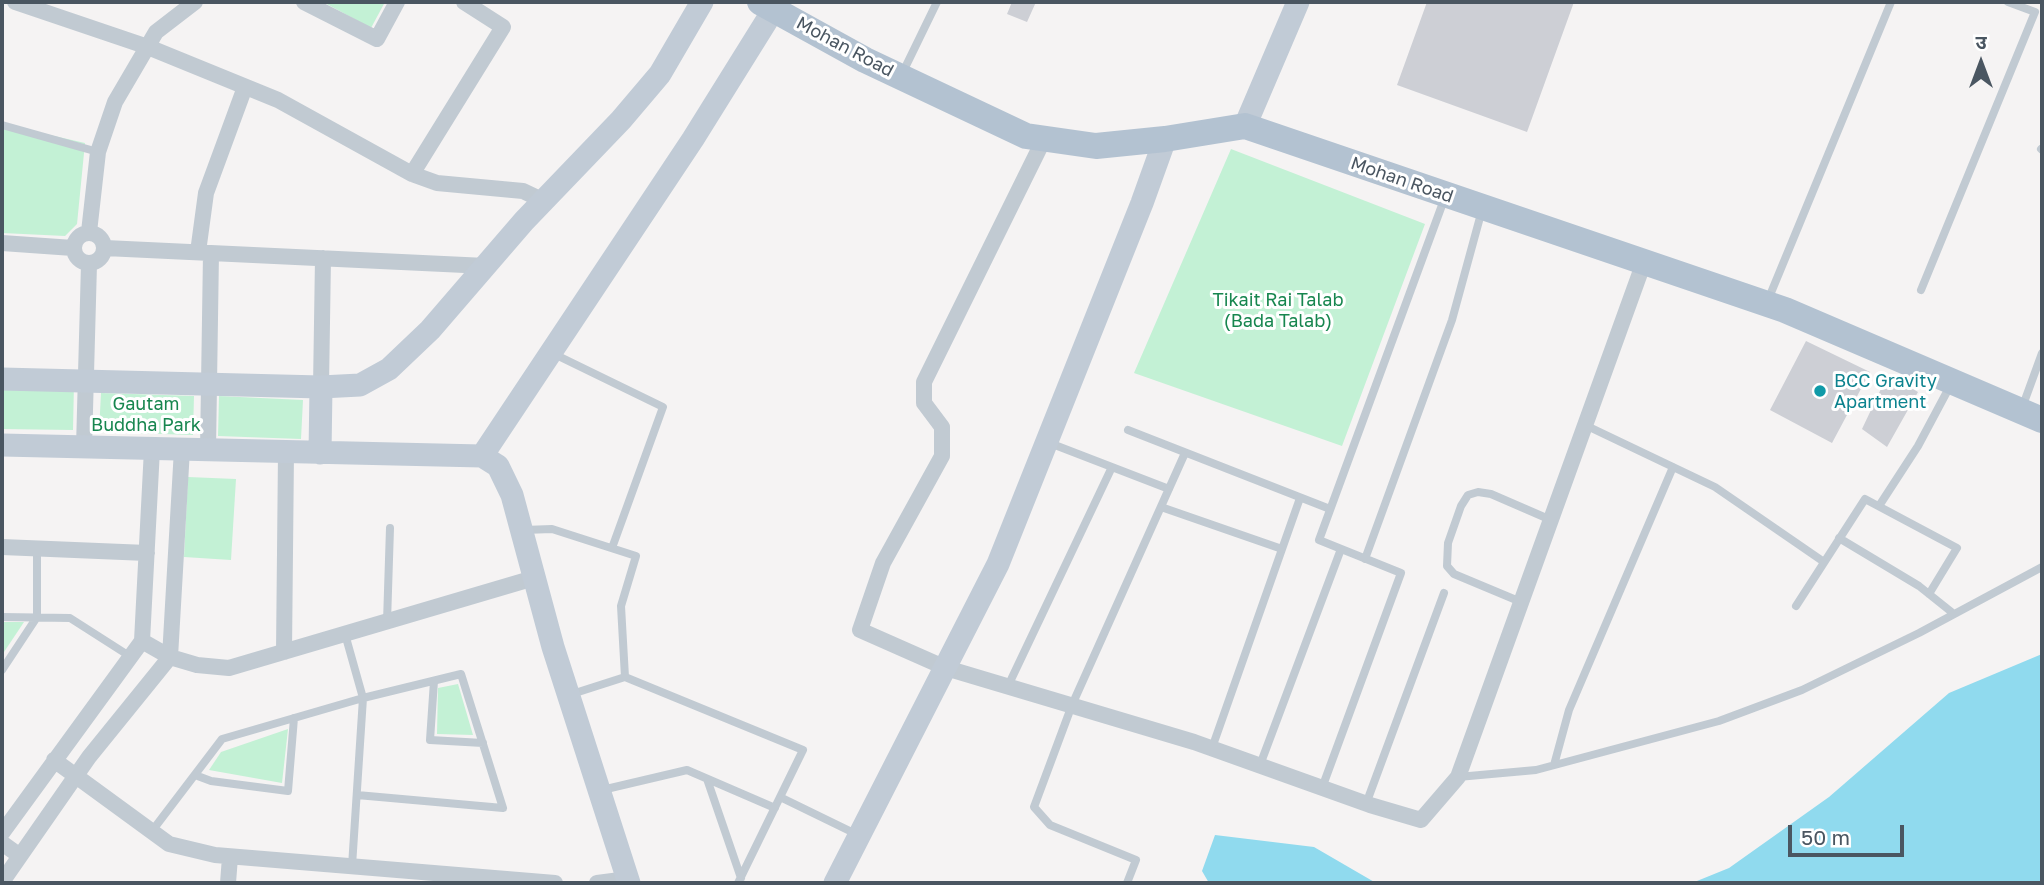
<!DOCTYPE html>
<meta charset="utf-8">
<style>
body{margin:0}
#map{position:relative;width:2044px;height:885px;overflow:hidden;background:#f5f3f3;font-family:"Golos Text","Noto Sans Devanagari",sans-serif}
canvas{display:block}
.frame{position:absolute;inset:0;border:4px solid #4a5661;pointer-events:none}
.north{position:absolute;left:1946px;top:28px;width:70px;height:70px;-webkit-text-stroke:5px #fff;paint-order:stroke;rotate:0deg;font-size:19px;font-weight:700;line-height:28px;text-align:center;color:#4a5661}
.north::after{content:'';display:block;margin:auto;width:24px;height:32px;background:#4a5661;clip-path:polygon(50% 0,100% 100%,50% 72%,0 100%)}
.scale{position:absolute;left:1788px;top:825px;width:116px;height:32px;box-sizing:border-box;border:4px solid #4a5661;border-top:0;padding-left:9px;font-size:21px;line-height:24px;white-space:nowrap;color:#4a5661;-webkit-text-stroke:5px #fff;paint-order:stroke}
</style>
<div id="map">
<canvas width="2044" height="885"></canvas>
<div class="frame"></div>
<div class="north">उ</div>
<div class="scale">50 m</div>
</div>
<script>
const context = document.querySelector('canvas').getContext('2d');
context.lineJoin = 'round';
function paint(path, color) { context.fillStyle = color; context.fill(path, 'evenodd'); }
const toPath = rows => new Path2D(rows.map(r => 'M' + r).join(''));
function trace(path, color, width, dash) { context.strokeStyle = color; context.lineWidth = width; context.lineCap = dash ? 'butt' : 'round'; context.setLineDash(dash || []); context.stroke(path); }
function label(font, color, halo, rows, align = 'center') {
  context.font = font + ' "Golos Text",sans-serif'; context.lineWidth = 6; context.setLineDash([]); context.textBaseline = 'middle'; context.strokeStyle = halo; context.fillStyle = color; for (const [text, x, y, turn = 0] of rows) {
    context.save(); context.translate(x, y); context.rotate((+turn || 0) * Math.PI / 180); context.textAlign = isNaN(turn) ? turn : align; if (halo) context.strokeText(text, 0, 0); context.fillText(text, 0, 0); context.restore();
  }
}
paint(toPath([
 [323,2,385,2,371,28],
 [2,124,85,143,77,224,65,236,2,233],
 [1231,149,1425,224,1342,446,1134,373],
 [2,383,74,383,73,430,2,429],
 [101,393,194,396,193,435,99,432],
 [219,396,303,400,301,439,218,436],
 [188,477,236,479,231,560,184,557],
 [2,622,24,622,2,655],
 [458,684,473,735,437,734,438,688],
 [288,729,282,783,209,770,221,752]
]), '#c3f1d5');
paint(toPath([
 [2042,654,2042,883,1692,883,1729,868,1829,797,1949,693],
 [1215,835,1314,847,1376,883,1209,883,1202,871]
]), '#90daee');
paint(toPath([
 [1012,2,1036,2,1027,22,1007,14],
 [1427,2,1574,2,1527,132,1397,85],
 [1806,341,1870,372,1832,443,1770,410],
 [1888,374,1918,392,1887,447,1862,429]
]), '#cdcfd5');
trace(toPath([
 [902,74,937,2],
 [2,125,98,152],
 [2041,149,2042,150],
 [1921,290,2035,12,2008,2],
 [1768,300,1891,2],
 [552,353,663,407,612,548],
 [2022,408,2042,353],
 [1585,425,1715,487,1824,562],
 [1128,430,1330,509],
 [1047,442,1169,489],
 [1879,506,1918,446,1950,386],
 [1161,507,1282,549],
 [524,530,552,529,636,556,621,606,625,677],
 [1839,538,1919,586,1954,614],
 [1365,559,1452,320,1482,210],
 [1521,602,1454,574,1447,566,1448,543,1461,506,1468,495,1478,492,1491,494,1551,520],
 [1796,606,1865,499,1957,548,1929,594],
 [2,617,70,618,131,657],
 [387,622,390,528],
 [345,634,363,698,352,866],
 [2,670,37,617,37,549],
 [434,681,430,740,483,743],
 [1008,686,1112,467],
 [572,694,625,677,803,750,738,883],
 [1212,748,1300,498],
 [1260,765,1341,549],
 [1554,765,1569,710,1673,467],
 [195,775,211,781,288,791,294,718],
 [1458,777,1536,770,1719,721,1802,690,1919,633,2042,567],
 [707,779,741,878],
 [1322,788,1401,573,1319,540,1445,197],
 [602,790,687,770,775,808],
 [780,797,856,834],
 [1366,804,1444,593],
 [152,831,222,739,363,698,461,674,503,808,357,795],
 [1127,883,1136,860,1050,825,1034,807,1072,705,1185,453]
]), '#c1cad2', 8);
trace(toPath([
 [15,2,148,47,278,100,412,174,437,183,523,191,544,201],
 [304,2,377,39,397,2],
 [1044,139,924,382,924,403,942,427,942,456,883,563,860,630,946,668,1194,742,1370,805,1421,820,1458,777,1644,262],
 [412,174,503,27,464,2],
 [89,232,98,152,115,102,156,32,195,2],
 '74 248a15 15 0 1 1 30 0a15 15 0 1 1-30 0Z',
 [2,243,73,248],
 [105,248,486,266],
 [198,252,206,193,245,87],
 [321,387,323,258],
 [84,447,89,264],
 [208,450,211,253],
 [2,547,147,553],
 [142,641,170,657,197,665,229,668,534,578],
 [284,652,286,452],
 [54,760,169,844,215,855,555,883],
 [2,833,142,641,152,449],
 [2,843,20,856],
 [2,882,89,757,170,657,182,449],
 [228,883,230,857],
 [597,883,628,879]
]), '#c1cad2', 16);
trace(toPath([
 [1245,126,1298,2],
 [2,379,321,387,360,385,389,369,430,330,524,221,621,120,660,74,702,2],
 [2,445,482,456,498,466,512,495,553,647,629,883],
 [320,453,321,387],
 [482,456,693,139,774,9],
 [835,883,998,564,1142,203,1165,139]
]), '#c1cbd6', 23);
trace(toPath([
 [760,2,865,60,1026,136,1096,146,1165,139,1245,126,1785,310,2042,420]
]), '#b3c2d1', 26);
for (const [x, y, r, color] of [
 [1820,391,7,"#0f9aa8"]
]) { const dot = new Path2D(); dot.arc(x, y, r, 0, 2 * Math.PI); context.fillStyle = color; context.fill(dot); trace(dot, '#fff', 2.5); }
label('18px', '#4a5661', '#fff', [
 ["Mohan Road",845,47,28],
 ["Mohan Road",1402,180,19]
]);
label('18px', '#17864f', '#fff', [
 ["Tikait Rai Talab",1278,300],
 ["(Bada Talab)",1278,321],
 ["Gautam",146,404],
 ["Buddha Park",146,425]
]);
label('18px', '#0d838f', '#fff', [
 ["BCC Gravity",1834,381],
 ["Apartment",1834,402]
], 'left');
</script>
